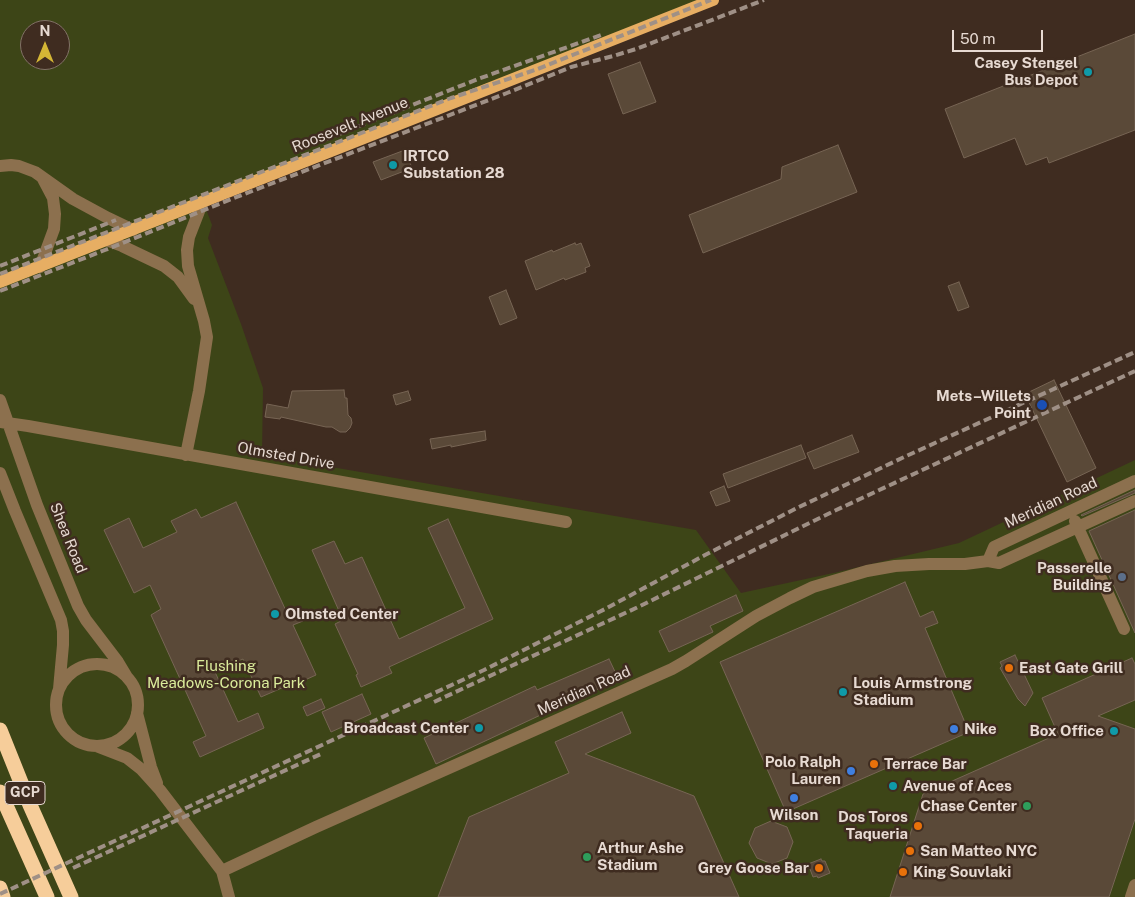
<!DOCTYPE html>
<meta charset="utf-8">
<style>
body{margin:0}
#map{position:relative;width:1135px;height:897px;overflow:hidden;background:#3f2c20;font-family:"Public Sans",sans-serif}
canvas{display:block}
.north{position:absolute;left:20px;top:20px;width:50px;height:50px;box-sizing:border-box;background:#3f2c20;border:1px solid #827267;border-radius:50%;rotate:0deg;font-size:14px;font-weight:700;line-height:20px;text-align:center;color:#e7dad2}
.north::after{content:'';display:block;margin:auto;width:18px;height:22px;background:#d4b635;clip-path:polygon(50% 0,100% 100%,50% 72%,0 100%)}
.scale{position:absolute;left:952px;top:30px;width:91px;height:22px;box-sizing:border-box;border:2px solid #e7dad2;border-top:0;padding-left:6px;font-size:15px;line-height:18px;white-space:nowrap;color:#e7dad2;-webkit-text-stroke:4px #3f2c20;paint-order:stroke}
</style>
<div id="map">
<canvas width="1135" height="897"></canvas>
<div class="north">N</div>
<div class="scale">50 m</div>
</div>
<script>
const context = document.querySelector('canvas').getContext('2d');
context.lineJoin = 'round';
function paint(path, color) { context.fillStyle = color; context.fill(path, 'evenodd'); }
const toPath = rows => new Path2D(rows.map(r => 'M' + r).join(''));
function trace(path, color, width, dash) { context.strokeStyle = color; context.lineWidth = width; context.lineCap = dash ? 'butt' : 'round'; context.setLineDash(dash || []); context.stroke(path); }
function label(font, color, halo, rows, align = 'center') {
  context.font = font + ' "Public Sans",sans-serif'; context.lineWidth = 5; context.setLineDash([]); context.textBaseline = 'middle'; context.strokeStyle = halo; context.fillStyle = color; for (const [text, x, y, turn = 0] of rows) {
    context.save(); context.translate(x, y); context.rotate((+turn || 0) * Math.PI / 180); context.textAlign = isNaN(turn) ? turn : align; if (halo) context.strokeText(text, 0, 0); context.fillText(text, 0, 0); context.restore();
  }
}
paint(toPath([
 [0,0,713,0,203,201,212,225,208,238,241,324,263,388,262,455,696,530,741,593,838,572,959,543,1135,460,1135,897,0,897],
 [30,30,60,30,60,60,30,60]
]), '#3d4517');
const building = toPath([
 [1135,34,1135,130,1049,163,1047,157,1026,165,1015,138,964,158,945,109,1135,34],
 [640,62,656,102,623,114,608,74,640,62],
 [838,145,857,192,703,253,689,215,781,179,782,167,838,145],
 [405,150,412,168,381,180,373,162,405,150],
 [575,243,576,245,581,243,590,266,585,268,586,272,565,280,564,278,536,290,525,261,552,250,553,252,575,243],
 [959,282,969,307,958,311,948,286,959,282],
 [506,290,517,318,500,325,489,297,506,290],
 [1054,380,1096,468,1067,482,1025,394,1054,380],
 [344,390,345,398,347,398,348,415,351,418,352,423,350,428,346,432,340,432,332,427,326,427,281,417,280,419,265,417,267,404,288,408,292,391,344,390],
 [408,391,411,400,396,405,393,395,408,391],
 [485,431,486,440,451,447,451,445,432,449,430,439,485,431],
 [852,435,859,452,814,469,807,453,852,435],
 [801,445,806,458,728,488,723,474,801,445],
 [724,486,730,501,716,506,710,492,724,486],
 [1135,490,1135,493,1082,516,1081,515,1135,490],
 [236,502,287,613,297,608,303,621,293,625,316,675,285,689,284,687,261,697,243,659,215,672,238,722,258,713,264,728,200,757,193,742,206,736,151,615,161,609,150,585,134,593,104,530,129,518,143,548,177,532,171,521,196,509,201,518,236,502],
 [1135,510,1135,633,1089,531,1135,510],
 [448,519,493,619,389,667,392,673,361,687,356,675,358,674,335,624,343,620,312,550,334,541,345,564,362,557,399,639,465,608,428,528,448,519],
 [905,582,920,617,933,611,938,623,925,628,969,732,786,812,720,662,905,582],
 [736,595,743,611,710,626,713,632,669,652,659,631,736,595],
 [1015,655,1033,693,1025,706,1018,699,1000,668,1002,666,1000,662,1015,655],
 [1132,658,1135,664,1135,700,1098,716,1135,729,1135,819,1109,897,890,897,923,794,1058,734,1042,698,1132,658],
 [609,659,619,680,547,711,547,712,436,764,424,738,535,686,537,690,609,659],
 [362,694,371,714,331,732,322,712,362,694],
 [321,699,325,708,307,716,303,707,321,699],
 [622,712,631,733,585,754,694,796,739,897,438,897,469,817,569,773,555,742,622,712],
 [771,821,787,827,793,842,787,858,772,864,757,858,749,843,755,828,771,821],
 [821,859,822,861,825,861,830,873,818,878,817,876,813,877,808,864,821,859]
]);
paint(building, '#5a4938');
trace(building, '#776554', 1);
trace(toPath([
 [0,166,11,165,19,166,35,172,73,199,108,218,133,230],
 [106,240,122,246,164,266,178,277,194,299],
 [40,267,54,229,55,214,53,198,43,179],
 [0,400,37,505,78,606,86,620,118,662,127,677],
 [0,422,28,426,566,522],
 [186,455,199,391,207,337,204,321,188,266,187,250,189,237,203,201],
 [0,473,15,511,61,620,63,631,63,645,59,689],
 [1075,521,1124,629],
 [988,561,994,547,1135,481],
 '56 705a41 41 0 1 1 82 0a41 41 0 1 1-82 0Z',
 [137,713,151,767,157,783],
 [96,746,127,758,141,769,160,790,222,871,229,897],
 [222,871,316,827,672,669,686,661,756,616,790,598,813,587,867,571,895,566,929,564,965,564,988,561,999,563,1135,501],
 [1131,897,1135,885]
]), '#8c704e', 12);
trace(toPath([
 [0,282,713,0]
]), '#e7ae63', 12);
trace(toPath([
 [0,730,30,805,71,897],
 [0,792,47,897],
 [0,888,3,897]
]), '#f6cd9a', 15);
trace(toPath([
 [324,140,478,79,604,34],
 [0,266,116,220],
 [0,274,451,98,535,70,711,0],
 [0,291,105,250,234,198,507,93,571,67,613,56,636,49,764,0],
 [434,702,636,608,832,512,1135,371],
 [73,868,323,753],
 [0,894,484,670,607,608,705,555,797,508,902,458,1135,352]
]), '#9f9086', 4, [8, 4]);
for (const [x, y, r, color] of [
 [1088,72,5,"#0f9aa8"],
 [393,165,5,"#0f9aa8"],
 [1042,405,6,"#1a4fb4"],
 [1122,577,5,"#5c6f8a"],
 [275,614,5,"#0f9aa8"],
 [1009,668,5,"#e8710a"],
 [843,692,5,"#0f9aa8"],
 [479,728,5,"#0f9aa8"],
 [954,729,5,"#3f7fe0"],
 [1114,731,5,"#0f9aa8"],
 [874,764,5,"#e8710a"],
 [851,771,5,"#3f7fe0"],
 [893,786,5,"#0f9aa8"],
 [794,798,5,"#3f7fe0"],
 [1027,806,5,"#2e9e5b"],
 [918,826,5,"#e8710a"],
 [910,851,5,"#e8710a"],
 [587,857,5,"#2e9e5b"],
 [819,868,5,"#e8710a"],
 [903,872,5,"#e8710a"]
]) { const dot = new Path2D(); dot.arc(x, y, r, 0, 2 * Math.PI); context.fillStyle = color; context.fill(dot); trace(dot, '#3f2c20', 2); }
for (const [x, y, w] of [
 [25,793,40]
]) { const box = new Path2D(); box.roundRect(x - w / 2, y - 11.5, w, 23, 4); context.fillStyle = '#3f2c20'; context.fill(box); trace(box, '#e7dad2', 1); }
label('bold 14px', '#e7dad2', null, [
 ["GCP",25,793]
]);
label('bold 15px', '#e7dad2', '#3f2c20', [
 ["Casey Stengel",1078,63,"right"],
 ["Bus Depot",1078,80,"right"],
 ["IRTCO",403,156],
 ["Substation 28",403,173],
 ["Mets–Willets",1031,396,"right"],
 ["Point",1031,413,"right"],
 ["Passerelle",1112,568,"right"],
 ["Building",1112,585,"right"],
 ["Olmsted Center",285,614],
 ["East Gate Grill",1019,668],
 ["Louis Armstrong",853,683],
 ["Stadium",853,700],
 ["Broadcast Center",469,728,"right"],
 ["Nike",964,729],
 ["Box Office",1104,731,"right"],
 ["Polo Ralph",841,762,"right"],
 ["Lauren",841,779,"right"],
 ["Terrace Bar",884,764],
 ["Avenue of Aces",903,786],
 ["Chase Center",1017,806,"right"],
 ["Wilson",794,815,"center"],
 ["Dos Toros",908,817,"right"],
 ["Taqueria",908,834,"right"],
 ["Arthur Ashe",597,848],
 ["Stadium",597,865],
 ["San Matteo NYC",920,851],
 ["Grey Goose Bar",809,868,"right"],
 ["King Souvlaki",913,872]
], 'left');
label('15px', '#e7dad2', '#3f2c20', [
 ["Roosevelt Avenue",350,125,-22],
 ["Olmsted Drive",286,456,10],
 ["Meridian Road",1051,503,-25],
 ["Shea Road",68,538,68],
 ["Meridian Road",584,691,-24]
]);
label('15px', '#dbec9b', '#3f2c20', [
 ["Flushing",226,666],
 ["Meadows-Corona Park",226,683]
]);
</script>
